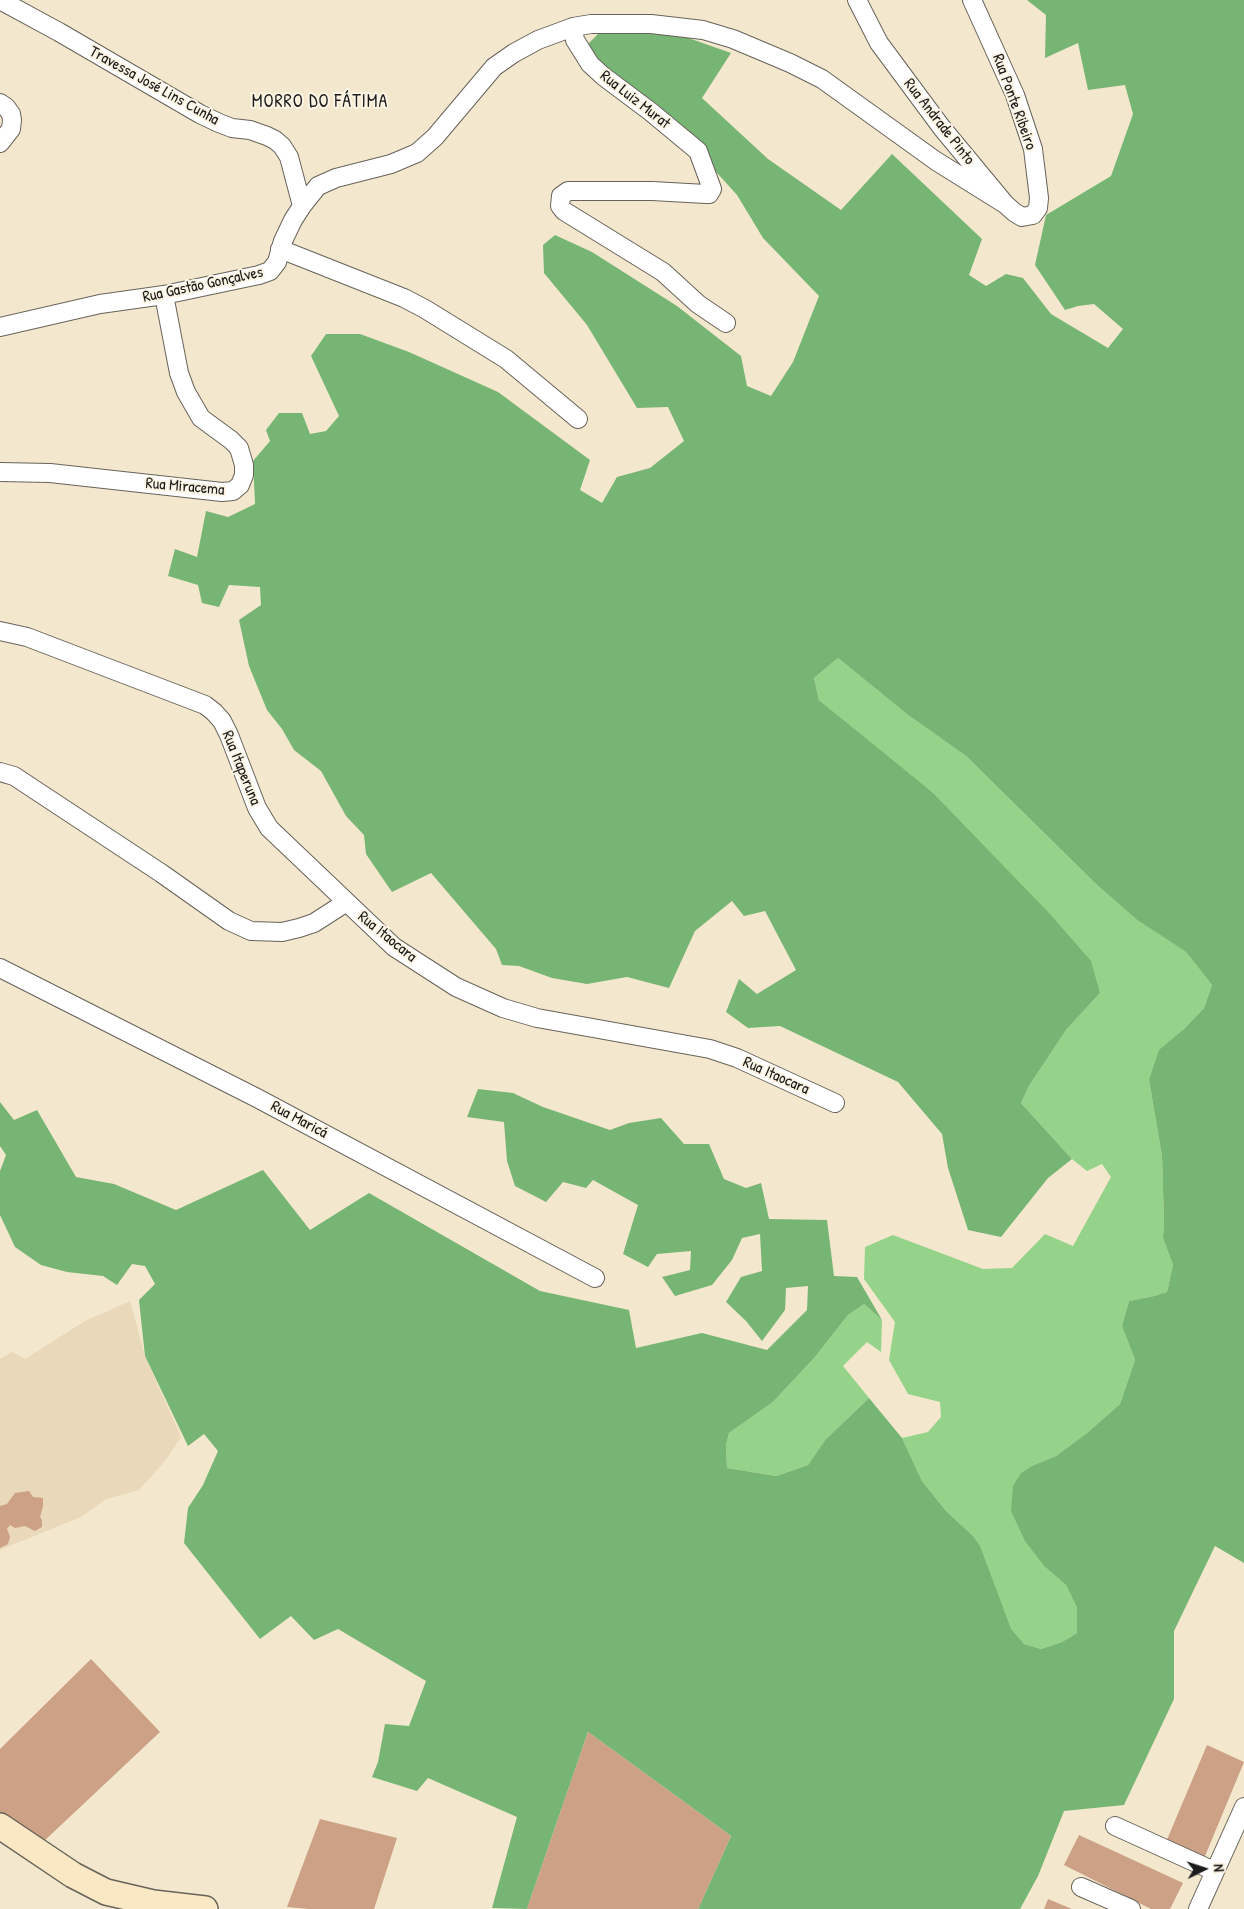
<!DOCTYPE html>
<meta charset="utf-8">
<style>
body{margin:0}
#map{position:relative;width:1244px;height:1909px;overflow:hidden;background:#f3e8cd;font-family:"Patrick Hand",sans-serif}
canvas{display:block}
.north{position:absolute;left:1179px;top:1844px;width:50px;height:50px;-webkit-text-stroke:4px #fcf5e5;paint-order:stroke;rotate:86deg;font-size:14px;font-weight:700;line-height:20px;text-align:center;color:#1c1c1c}
.north::after{content:'';display:block;margin:auto;width:18px;height:22px;background:#1c1c1c;clip-path:polygon(50% 0,100% 100%,50% 72%,0 100%)}
</style>
<div id="map">
<canvas width="1244" height="1909"></canvas>
<div class="north">N</div>
</div>
<script>
const context = document.querySelector('canvas').getContext('2d');
context.lineJoin = 'round';
function paint(path, color) { context.fillStyle = color; context.fill(path, 'evenodd'); }
const toPath = rows => new Path2D(rows.map(r => 'M' + r).join(''));
function trace(path, color, width, dash) { context.strokeStyle = color; context.lineWidth = width; context.lineCap = dash ? 'butt' : 'round'; context.setLineDash(dash || []); context.stroke(path); }
function label(font, color, halo, rows, align = 'center') {
  context.font = font + ' "Patrick Hand",sans-serif'; context.lineWidth = 4; context.setLineDash([]); context.textBaseline = 'middle'; context.strokeStyle = halo; context.fillStyle = color; for (const [text, x, y, turn = 0] of rows) {
    context.save(); context.translate(x, y); context.rotate((+turn || 0) * Math.PI / 180); context.textAlign = isNaN(turn) ? turn : align; if (halo) context.strokeText(text, 0, 0); context.fillText(text, 0, 0); context.restore();
  }
}
paint(toPath([
 [130,1301,145,1356,181,1437,166,1460,139,1490,104,1500,83,1516,0,1550,0,1359,12,1352,25,1359,85,1321]
]), '#ead8ba');
paint(toPath([
 [838,658,908,715,966,756,1096,884,1137,920,1186,952,1212,985,1204,1008,1183,1030,1149,1080,1162,1156,1164,1223,1163,1238,1173,1265,1167,1292,1154,1296,1129,1301,1122,1326,1135,1360,1120,1404,1087,1433,1056,1456,1034,1465,1045,1567,1066,1585,1077,1608,1077,1633,1062,1642,1041,1649,1024,1644,1010,1629,972,1535,946,1511,922,1481,902,1438,928,1432,941,1417,940,1402,908,1394,889,1360,895,1322,864,1279,865,1247,893,1235,983,1269,1012,1268,1045,1234,1073,1246,1111,1177,1102,1164,1087,1171,1072,1159,1021,1103,1029,1086,1066,1030,1100,993,858,732,819,700,814,678],
 [864,1304,882,1320,881,1352,867,1342,843,1366,869,1398,825,1440,808,1465,776,1476,727,1468,726,1445,729,1433,773,1402,815,1357,848,1315]
]), '#94d389');
paint(toPath([
 [1027,0,1244,0,1244,1563,1215,1546,1174,1631,1174,1699,1124,1805,1064,1811,1038,1876,1020,1909,698,1909,731,1836,588,1732,527,1909,492,1908,517,1817,428,1778,417,1791,372,1777,378,1762,385,1724,409,1726,426,1681,338,1629,314,1640,291,1616,260,1639,184,1543,188,1508,203,1485,218,1451,204,1434,188,1446,145,1356,139,1300,155,1284,145,1266,132,1264,117,1285,103,1276,67,1272,41,1265,15,1247,0,1215,0,1171,6,1155,0,1146,0,1102,14,1120,37,1110,76,1177,114,1184,176,1210,263,1170,310,1230,369,1193,540,1291,629,1310,636,1348,702,1333,767,1350,807,1310,808,1286,786,1288,785,1310,762,1341,746,1321,726,1302,741,1277,762,1271,760,1234,742,1238,732,1260,712,1285,675,1296,662,1277,690,1270,691,1251,657,1254,648,1267,623,1254,638,1205,593,1180,586,1188,563,1182,546,1202,515,1186,507,1161,504,1122,467,1117,478,1089,513,1093,543,1107,610,1130,629,1123,661,1118,684,1144,709,1144,724,1179,746,1188,761,1183,769,1219,827,1220,834,1276,857,1277,882,1320,864,1304,848,1315,815,1357,773,1402,729,1433,726,1445,727,1468,776,1476,808,1465,825,1440,869,1398,902,1438,922,1481,946,1511,972,1535,980,1546,1011,1629,1024,1644,1041,1649,1062,1642,1077,1633,1077,1608,1066,1585,1045,1567,1025,1541,1011,1511,1013,1486,1021,1473,1034,1465,1056,1456,1087,1433,1120,1404,1135,1360,1122,1326,1129,1301,1154,1296,1167,1292,1173,1265,1163,1238,1164,1223,1162,1156,1149,1080,1159,1050,1183,1030,1204,1008,1212,985,1186,952,1137,920,1096,884,966,756,908,715,838,658,814,678,819,700,933,793,1050,914,1091,961,1100,993,1066,1030,1029,1086,1021,1103,1072,1159,1048,1178,1001,1237,968,1230,948,1168,942,1134,898,1082,780,1026,748,1028,726,1012,739,979,757,994,796,970,765,911,744,916,732,901,695,931,669,988,627,977,587,984,552,978,519,966,502,965,496,949,431,873,392,892,366,854,364,835,346,816,321,771,294,750,282,729,267,710,249,666,239,620,261,605,260,587,229,585,219,607,202,603,198,585,168,576,175,549,197,557,206,511,228,517,255,504,253,461,270,441,266,430,279,413,302,413,310,434,326,431,339,416,311,356,326,334,360,334,409,352,498,392,590,460,580,490,602,503,617,477,650,468,684,441,668,407,637,408,587,325,544,273,543,245,555,235,592,252,677,306,741,356,747,386,771,396,793,362,819,296,763,238,737,195,670,121,582,50,602,30,677,34,731,53,702,98,768,159,841,210,892,154,982,239,969,275,986,286,1006,274,1023,278,1051,314,1108,348,1123,329,1094,304,1078,306,1065,310,1035,265,1046,215,1111,176,1133,114,1125,85,1088,90,1078,43,1045,58,1046,15]
]), '#77b575');
paint(toPath([
 [29,1491,33,1497,43,1498,43,1506,40,1517,42,1520,42,1527,35,1531,25,1526,15,1528,10,1525,7,1529,10,1537,8,1544,0,1548,0,1506,7,1504,15,1493],
 [91,1659,160,1732,42,1843,0,1814,0,1749],
 [588,1732,731,1836,698,1909,527,1909],
 [1207,1745,1244,1762,1203,1861,1166,1842],
 [320,1819,397,1838,374,1909,309,1909,287,1907],
 [1079,1835,1183,1883,1170,1909,1151,1909,1064,1865],
 [1048,1899,1072,1909,1044,1909]
]), '#cca185');
const street = toPath([
 [0,0,59,32,200,114,219,123,232,128,250,130,267,136,275,140,282,146,289,157,302,206],
 [857,0,879,43,942,128,1005,204,1014,212,1022,217,1033,215,1038,208,1039,198,1033,149,1015,95,972,0],
 [573,27,575,40,590,64,603,76,651,112,698,151,712,189,709,194,706,194,652,191,568,191,561,196,560,206,564,211,663,272,698,304,726,323],
 [0,103,6,107,11,114,12,120,11,129,0,143],
 [280,249,404,298,425,309,506,359,578,419],
 [0,327,100,304,164,295,259,275,270,271,277,262,283,241,293,220,302,206,318,186,336,178,391,164,417,153,435,137,494,67,514,53,538,40,573,27,591,24,651,24,703,30,733,39,790,63,822,79,936,161,1005,204],
 [0,472,50,473,222,492,233,491,240,485,244,475,244,465,239,448,231,440,201,418,186,392,179,373,164,295],
 [0,631,27,637,205,705,214,712,222,721,229,735,257,808,269,828,394,947,456,987,503,1008,537,1018,710,1049,737,1058,835,1103],
 [0,772,14,776,161,873,229,921,251,931,282,932,299,928,314,923,345,903],
 [0,968,257,1098,595,1278],
 [1115,1826,1214,1871],
 [1081,1887,1131,1909],
 [1198,1909,1244,1807]
]);
const secondary = toPath([
 [0,1826,73,1875,106,1892,153,1903,205,1909]
]);
trace(street, '#67635a', 20);
trace(secondary, '#67635a', 28);
trace(street, '#fff', 18);
trace(secondary, '#fae7c3', 25);
label('16px', '#1c1c1c', '#fcf5e5', [
 ["Travessa José Lins Cunha",154,86,29],
 ["Rua Luiz Murat",635,100,38],
 ["Rua Ponte Ribeiro",1014,102,70],
 ["Rua Andrade Pinto",939,122,52],
 ["Rua Gastão Gonçalves",203,285,-12],
 ["Rua Miracema",185,487,5],
 ["Rua Itaperuna",241,768,68],
 ["Rua Itaocara",387,937,39],
 ["Rua Itaocara",776,1076,24],
 ["Rua Maricá",299,1120,28]
]);
context.letterSpacing = '1px';
label('18px', '#1c1c1c', '#fcf5e5', [
 ["MORRO DO FÁTIMA",320,102]
]);
context.letterSpacing = '0px';
</script>
